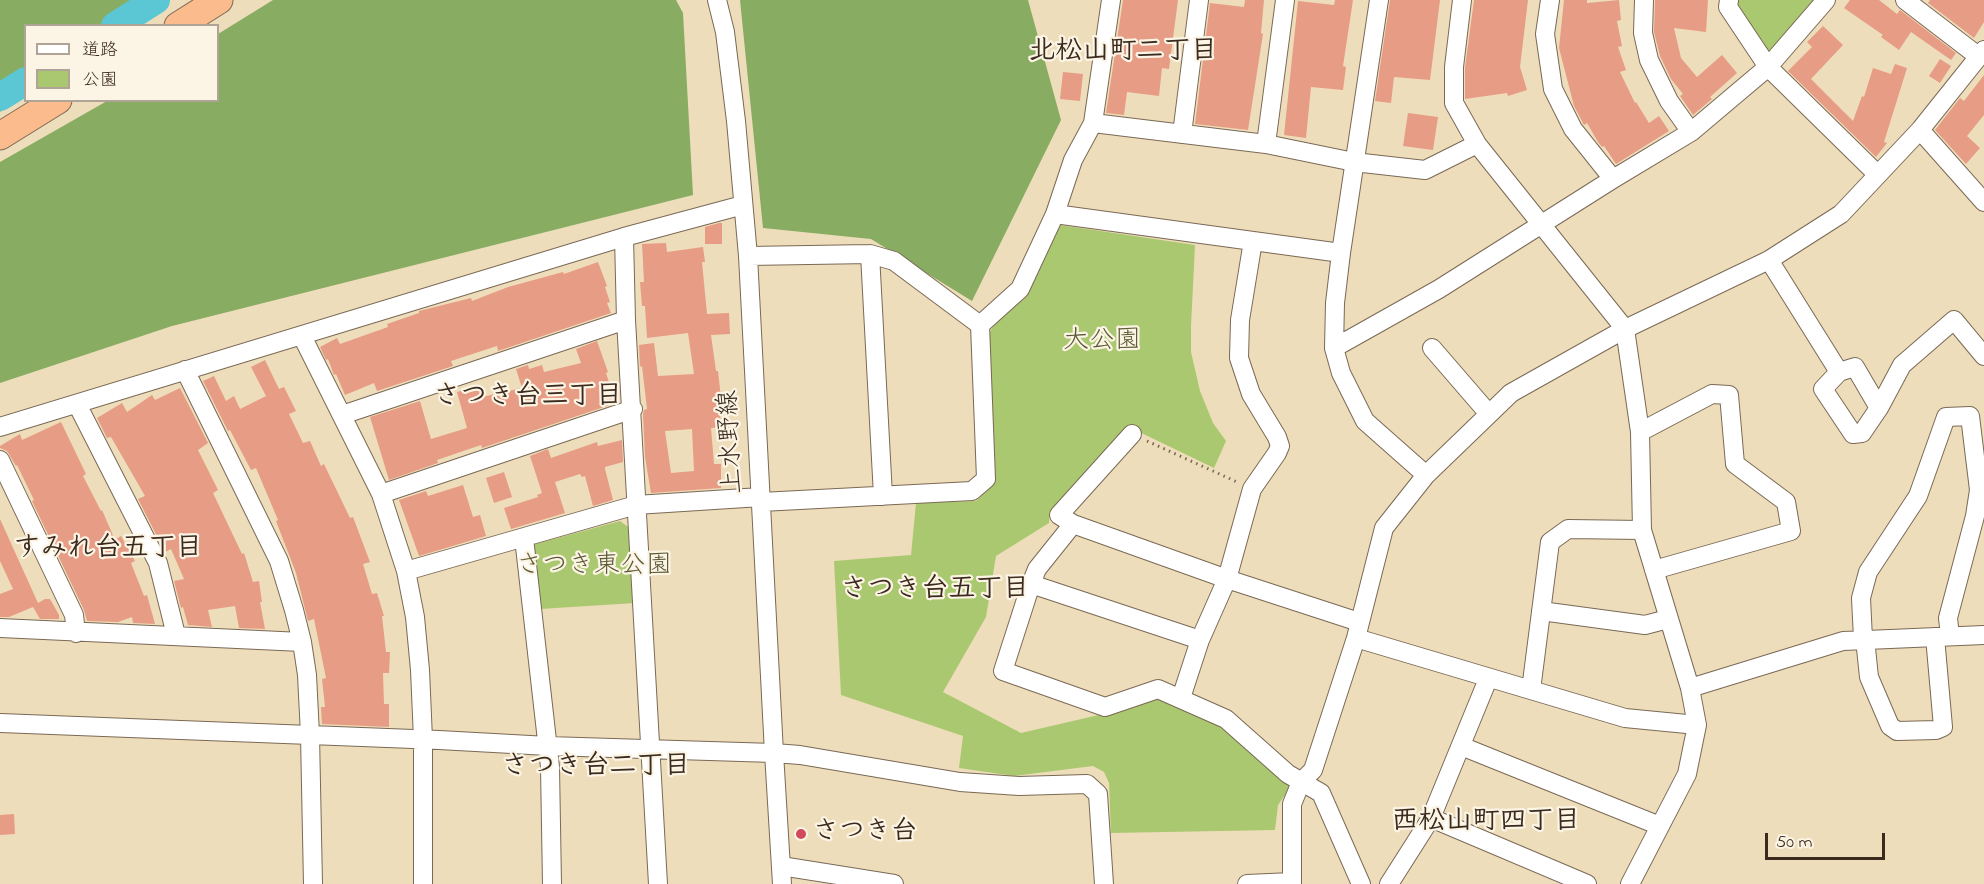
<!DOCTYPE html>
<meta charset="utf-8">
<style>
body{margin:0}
#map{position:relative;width:1984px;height:884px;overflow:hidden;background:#edb;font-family:"Indie Flower","Klee One",sans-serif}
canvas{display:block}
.legend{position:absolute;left:24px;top:24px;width:195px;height:78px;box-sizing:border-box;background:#fcf5e5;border:2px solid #afa495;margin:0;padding:8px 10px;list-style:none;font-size:18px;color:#3b2a1e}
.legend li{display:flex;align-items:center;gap:12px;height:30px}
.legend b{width:30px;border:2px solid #afa495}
.scale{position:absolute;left:1765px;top:833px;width:120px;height:27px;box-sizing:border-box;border:3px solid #3b2a1e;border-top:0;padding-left:8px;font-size:18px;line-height:21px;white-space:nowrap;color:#3b2a1e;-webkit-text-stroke:4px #fcf5e5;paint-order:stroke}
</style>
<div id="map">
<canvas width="1984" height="884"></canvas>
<ul class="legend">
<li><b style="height:8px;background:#fff"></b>道路</li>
<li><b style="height:16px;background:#aac86f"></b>公園</li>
</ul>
<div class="scale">50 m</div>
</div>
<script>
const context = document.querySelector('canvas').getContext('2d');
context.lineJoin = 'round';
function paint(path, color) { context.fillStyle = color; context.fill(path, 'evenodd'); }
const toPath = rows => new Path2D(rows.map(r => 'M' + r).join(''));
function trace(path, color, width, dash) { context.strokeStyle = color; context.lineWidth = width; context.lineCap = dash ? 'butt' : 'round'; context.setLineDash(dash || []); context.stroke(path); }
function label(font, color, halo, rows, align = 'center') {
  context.font = font + ' "Indie Flower","Klee One",sans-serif'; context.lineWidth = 4.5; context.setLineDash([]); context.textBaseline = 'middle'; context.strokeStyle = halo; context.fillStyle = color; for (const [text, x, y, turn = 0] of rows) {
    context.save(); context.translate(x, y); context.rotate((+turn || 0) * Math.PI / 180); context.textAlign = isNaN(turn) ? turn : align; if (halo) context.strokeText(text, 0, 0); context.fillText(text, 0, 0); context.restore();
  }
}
paint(toPath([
 [1731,0,1817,0,1769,53],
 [1060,225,1195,245,1191,326,1191,352,1200,391,1213,423,1226,441,1214,468,1131,428,1050,513,1049,523,996,556,986,617,943,692,1021,733,1103,714,1150,696,1172,699,1220,723,1292,785,1278,805,1275,830,1111,833,1109,783,1104,772,1093,766,1014,776,959,768,963,736,841,695,834,561,911,555,916,503,976,501,994,484,988,335,995,323,1027,296],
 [620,521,631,529,635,603,540,609,532,545]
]), '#aac86f');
paint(toPath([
 [0,0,170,0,131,25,26,26,25,95,0,112],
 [273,0,676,0,683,13,693,195,172,326,0,383,0,162,107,101,218,100,218,34],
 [740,0,1028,0,1061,120,972,301,871,239,763,228]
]), '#87ac62');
trace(toPath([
 [115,26,156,0],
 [0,97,26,81]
]), '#5bc7d4', 28);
paint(toPath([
 [1123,0,1178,0,1169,69,1162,68,1159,96,1127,92,1124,115,1106,113],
 [1245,0,1264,0,1261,33,1263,34,1248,130,1195,124,1210,3,1244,7],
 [1335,0,1353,0,1343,66,1346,67,1343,90,1311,87,1306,138,1284,135,1298,1,1334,5],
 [1390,0,1440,0,1430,80,1394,77,1391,103,1375,101],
 [1474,0,1528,0,1520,67,1527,90,1508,96,1507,93,1465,99,1465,68],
 [1564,0,1587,0,1587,3,1619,0,1621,20,1617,21,1622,46,1618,47,1626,70,1620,72,1635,103,1636,102,1649,123,1659,116,1669,131,1616,164,1604,146,1602,147,1598,142,1587,123,1584,125,1583,123,1574,106,1559,48],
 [1655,0,1708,0,1706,32,1674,28,1681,58,1697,77,1722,55,1737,73,1710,97,1712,99,1693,115,1680,96,1683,94,1671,79,1660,56,1654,32],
 [1850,0,1879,0,1897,14,1900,10,1956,53,1951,60,1911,32,1899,50,1881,37,1883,35,1844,8],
 [1930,0,1984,0,1984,22,1974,38,1928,3],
 [1823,26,1843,45,1811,79,1853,121,1862,96,1864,97,1873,68,1891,74,1895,64,1907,68,1884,142,1887,143,1876,157,1788,71,1812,47,1807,42],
 [1940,59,1951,66,1940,83,1929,76],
 [1063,72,1083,74,1080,101,1060,99],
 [1984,75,1984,115,1967,136,1980,148,1966,164,1935,130,1960,98,1964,101],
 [1408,113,1438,117,1433,150,1403,146],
 [719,223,722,223,722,244,705,244,705,227],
 [666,243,667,252,703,247,705,262,702,262,707,314,729,313,730,334,711,335,716,371,718,371,721,398,719,398,721,427,711,428,714,464,721,464,721,488,651,493,645,457,643,414,644,410,647,409,642,366,640,367,639,345,654,343,658,376,694,374,688,333,647,338,645,306,642,306,640,282,644,282,642,244],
 [692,429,694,471,671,473,665,431],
 [598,262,607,286,605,287,610,302,607,303,611,313,498,351,497,346,451,361,453,366,377,391,374,383,345,395,336,374,334,375,328,359,326,360,320,347,337,338,340,344,388,327,387,324,419,313,419,311,471,298,472,301,508,287,563,272,564,274],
 [597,341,608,372,606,373,616,403,482,448,481,445,437,460,438,463,389,480,370,417,420,401,431,439,467,428,457,392,479,386,482,397,522,388,516,369,528,365,529,369,542,365,544,372,581,363,576,349],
 [265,360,279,389,284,387,296,411,289,414,303,443,310,441,321,466,324,464,350,518,353,517,370,562,363,564,372,594,377,593,384,616,382,616,386,652,390,652,389,673,383,673,384,704,389,704,389,727,322,724,321,707,325,707,322,679,326,678,314,619,308,621,296,573,276,521,278,520,256,468,251,470,230,430,228,431,203,381,214,376,226,401,234,396,240,409,266,396,251,367],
 [180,388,208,443,198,450,218,490,213,493,242,554,244,553,253,582,259,581,262,602,260,602,265,629,239,628,235,606,208,610,212,627,188,625,183,607,181,608,174,581,184,579,171,549,165,552,138,499,145,496,111,437,107,438,97,418,122,403,127,412,152,395,155,400],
 [61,422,86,474,83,476,101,511,102,510,115,540,121,536,135,561,131,563,144,596,147,595,155,624,133,623,132,617,118,622,87,621,84,610,32,501,34,500,17,465,16,466,7,451,0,448,0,446,20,434,22,440],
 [622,440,623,462,605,467,605,469,613,500,593,506,585,476,582,477,580,474,555,482,565,513,511,529,504,508,538,497,537,495,542,493,530,456,548,449,551,458,597,442,598,446],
 [504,472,512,497,494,503,486,478],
 [463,485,473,517,480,515,486,536,419,556,399,500,426,491,428,496],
 [0,519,38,603,45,599,50,599,59,615,59,619,40,619,33,607,9,617,0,617,0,594,13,589,0,561],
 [14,814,15,834,0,835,0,815]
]), '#e79c85');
const minor = toPath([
 [717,0,725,32,736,121,748,256,774,753,782,884],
 [1379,0,1341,253,1335,303,1334,348,1341,373,1365,421,1426,475],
 [1462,0,1454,67,1454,103,1477,144,1625,329,1640,432,1642,530,1690,688,1697,725,1687,774,1630,884],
 [1550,0,1545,34,1553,89,1573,129,1613,179],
 [1644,0,1643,33,1649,60,1669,101,1691,132],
 [1826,0,1768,67,1877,174],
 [1905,0,1978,56],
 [1093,123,1266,144,1354,162,1425,170,1477,144],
 [1920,130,1984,202],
 [1182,134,1199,0],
 [1266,144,1285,0],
 [1055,214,1341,253],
 [624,237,626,320,658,884],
 [870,254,883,496],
 [748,256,870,254,894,261,980,325],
 [1769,260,1839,372,1823,389,1853,434,1862,433,1879,408,1902,365,1954,320,1984,356],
 [980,325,1020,289,1055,214,1073,160,1093,123,1111,0],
 [302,336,381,494,406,571,415,617,420,670,423,739,423,884],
 [1334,348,1439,289,1613,179,1691,132,1768,67,1728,7,1729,0],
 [1432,348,1489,414],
 [185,370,279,561,294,610,302,642,307,675,310,735,313,884],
 [1839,372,1855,367,1879,408],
 [77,404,158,563,176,635],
 [342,415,626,320],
 [0,427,624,237,743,205],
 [1640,432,1712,394,1729,395,1735,464,1786,502,1791,531,1654,570],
 [1132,434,1059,515,1073,524,1227,579,1359,622],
 [0,460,74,615,76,633],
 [381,494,633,409],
 [761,502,972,491,986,479,980,325],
 [1073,524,1037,569,1031,584,1003,671,1105,707,1158,689,1226,719,1288,774,1321,793,1361,884],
 [524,538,550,767,552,884],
 [406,571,636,505,761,497],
 [1031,584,1200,640],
 [1541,611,1645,625,1668,619],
 [0,628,302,642],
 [1356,638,1625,718,1697,725],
 [1863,639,1861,598,1868,572,1918,496,1946,417,1970,416,1979,490,1975,516,1948,618,1950,636],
 [1865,639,1869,677,1890,726,1897,731,1936,730,1943,727,1935,637],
 [1690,688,1843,641,1984,635],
 [1531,690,1550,542,1568,529,1642,530],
 [1181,698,1200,640,1227,579,1252,489,1277,453,1280,446,1277,437,1251,394,1239,358,1240,320,1253,241],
 [0,723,439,740,548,746,774,753,800,755,960,782,1019,786,1087,784,1098,794,1104,884],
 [1461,746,1660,826],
 [1431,818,1587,884],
 [781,866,894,884],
 [1247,884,1292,882],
 [1292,884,1292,804,1301,782,1313,770,1356,638,1384,528,1426,475,1511,393,1625,329,1769,260,1841,214,1920,130,1984,50],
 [1389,884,1431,818,1488,679]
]);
const highway = toPath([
 [178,26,219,0],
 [0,136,58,100]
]);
trace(minor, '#7a6955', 20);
trace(highway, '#7a6955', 29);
trace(toPath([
 [1147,441,1237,482]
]), '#7a6955', 3, [1.5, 4.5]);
trace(minor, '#fff', 18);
trace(highway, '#fbbb8d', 27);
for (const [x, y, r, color] of [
 [801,834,6,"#d1495b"]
]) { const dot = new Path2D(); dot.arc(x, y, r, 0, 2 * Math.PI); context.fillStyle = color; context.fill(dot); trace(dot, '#fcf5e5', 2); }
label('26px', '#5c5936', '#fcf5e5', [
 ["大公園",1102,343],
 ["さつき東公園",594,568]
]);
label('26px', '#3b2a1e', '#fcf5e5', [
 ["上水野線",733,442,-93]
]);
label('bold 26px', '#3b2a1e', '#fcf5e5', [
 ["さつき台",813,834]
], 'left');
label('bold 27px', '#3b2a1e', '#fcf5e5', [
 ["北松山町二丁目",1123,54],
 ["さつき台三丁目",528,399],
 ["すみれ台五丁目",108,551],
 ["さつき台五丁目",935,592],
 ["さつき台二丁目",596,769],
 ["西松山町四丁目",1486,824]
]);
</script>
